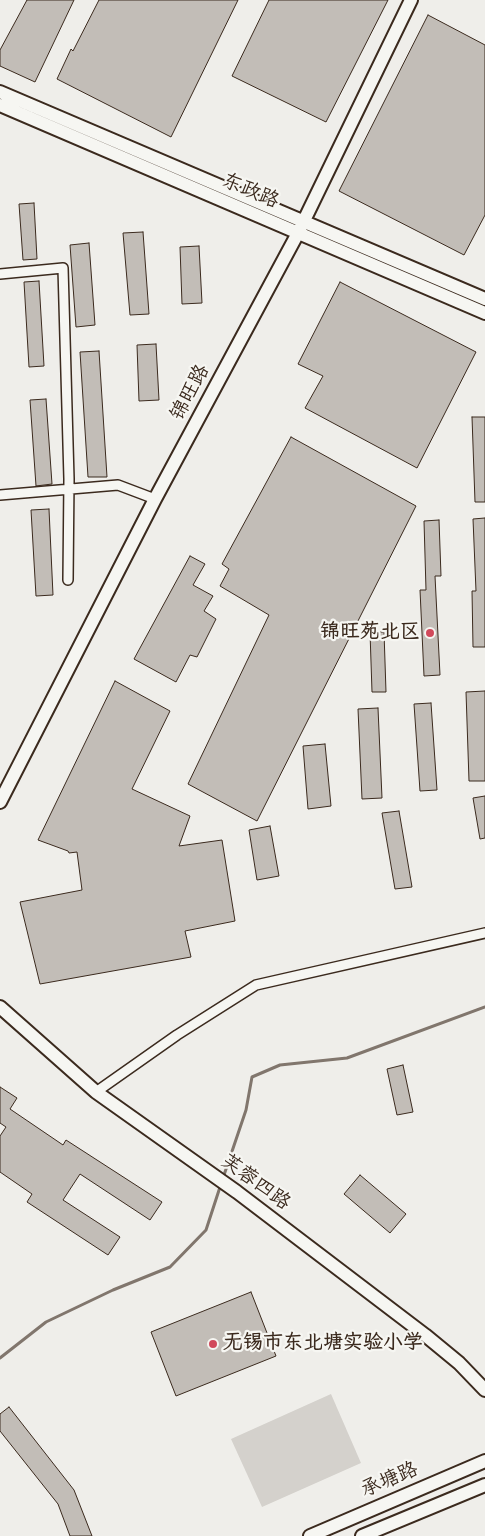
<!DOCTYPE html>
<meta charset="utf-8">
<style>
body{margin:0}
canvas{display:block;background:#efeeea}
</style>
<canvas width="485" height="1536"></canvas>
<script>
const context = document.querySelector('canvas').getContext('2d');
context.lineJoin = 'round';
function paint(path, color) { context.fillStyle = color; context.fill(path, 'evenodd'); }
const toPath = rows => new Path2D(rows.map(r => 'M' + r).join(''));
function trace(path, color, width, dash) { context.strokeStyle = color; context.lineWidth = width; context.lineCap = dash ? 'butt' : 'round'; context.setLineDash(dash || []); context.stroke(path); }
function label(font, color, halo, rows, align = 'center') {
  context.font = font + ' Mynerve,"LXGW WenKai TC",sans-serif'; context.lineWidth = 4.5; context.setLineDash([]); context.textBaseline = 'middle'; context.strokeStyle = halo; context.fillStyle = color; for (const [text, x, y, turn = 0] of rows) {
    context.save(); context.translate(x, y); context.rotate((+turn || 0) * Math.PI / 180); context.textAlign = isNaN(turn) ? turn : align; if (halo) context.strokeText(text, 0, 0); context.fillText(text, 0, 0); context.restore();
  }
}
paint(toPath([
 [331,1394,361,1463,262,1507,231,1439]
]), '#d4d1cc');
trace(toPath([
 [223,1178,246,1110,252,1077,280,1065,347,1058,485,1007],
 [0,1358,46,1322,113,1290,170,1267,206,1230,221,1184]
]), '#81766d', 3);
const building = toPath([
 [27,0,74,0,35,82,0,66,0,50,27,0],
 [99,0,238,0,171,137,57,79,71,49,73,51,99,0],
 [269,0,388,0,326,122,232,76,269,0],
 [428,15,485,45,485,215,464,255,339,191,428,15],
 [34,203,37,259,23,260,19,204,34,203],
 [143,232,149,314,130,315,123,233,143,232],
 [89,243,95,325,76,327,70,245,89,243],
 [199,246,202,303,182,304,180,247,199,246],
 [39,281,44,366,29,367,24,282,39,281],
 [340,282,476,352,417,468,305,408,323,376,298,364,340,282],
 [156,344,159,400,139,401,137,345,156,344],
 [99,351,107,477,88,477,80,352,99,351],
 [46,399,52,484,36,486,30,400,46,399],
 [472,417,485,417,485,502,475,502,472,417],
 [291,437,416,506,257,821,188,784,269,615,220,586,229,569,222,564,291,437],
 [49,509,53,595,36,596,31,510,49,509],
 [485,518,485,647,473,647,472,591,476,591,473,519,485,518],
 [439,520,441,576,435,576,440,675,424,676,420,590,426,590,424,521,439,520],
 [190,556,205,564,193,585,213,596,204,611,216,619,197,657,190,655,176,682,134,659,190,556],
 [370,632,384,632,386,692,372,692,370,632],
 [115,681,170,711,132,789,190,816,179,846,222,840,235,921,185,931,191,957,40,984,20,902,82,890,77,852,69,853,68,851,38,840,115,681],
 [485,691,485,781,469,781,466,692,485,691],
 [431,703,437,790,420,791,414,704,431,703],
 [378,708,382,798,362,799,358,709,378,708],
 [325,744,331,806,308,809,303,746,325,744],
 [485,796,485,838,480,839,473,798,485,796],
 [399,811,412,887,395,889,382,813,399,811],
 [270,826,279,876,257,880,249,830,270,826],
 [403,1065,413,1112,397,1115,387,1069,403,1065],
 [0,1087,17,1098,10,1109,63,1145,66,1140,162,1202,150,1220,80,1174,63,1200,120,1237,108,1255,27,1202,32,1194,0,1172,0,1136,6,1127,0,1123,0,1087],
 [360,1175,406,1214,390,1233,344,1194,360,1175],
 [251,1292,276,1356,176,1396,151,1332,251,1292],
 [9,1407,74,1490,92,1536,70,1536,58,1504,0,1431,0,1414,9,1407]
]);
paint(building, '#c2bdb7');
trace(building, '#3b2a1e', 1);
const street = toPath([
 [0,274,63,268,69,479,68,580],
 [0,495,118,485,155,499],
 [96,1092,177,1035,256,985,485,933]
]);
const secondary = toPath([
 [0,92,485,299],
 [0,105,485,313],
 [0,802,155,499,298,233,411,0],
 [0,1007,96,1092,237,1192,425,1335,459,1363,485,1390],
 [310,1536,485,1461],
 [362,1536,485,1485]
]);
trace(street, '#3b2a1e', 12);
trace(secondary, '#3b2a1e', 16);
trace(street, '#f6f6f2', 9);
trace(secondary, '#f6f6f2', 12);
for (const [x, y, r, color] of [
 [430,633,5,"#d1495b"],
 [213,1344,5,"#d1495b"]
]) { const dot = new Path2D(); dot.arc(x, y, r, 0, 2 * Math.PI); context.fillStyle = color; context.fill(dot); trace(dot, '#f6f6f2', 2); }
label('20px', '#3b2a1e', '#f6f6f2', [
 ["东政路",250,192,23],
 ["锦旺路",191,393,-62],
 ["芙蓉四路",255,1183,36],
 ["承塘路",390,1481,-23]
]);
label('bold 20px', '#3b2a1e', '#f6f6f2', [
 ["锦旺苑北区",420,633],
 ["无锡市东北塘实验小学",223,1344,"left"]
], 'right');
</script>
